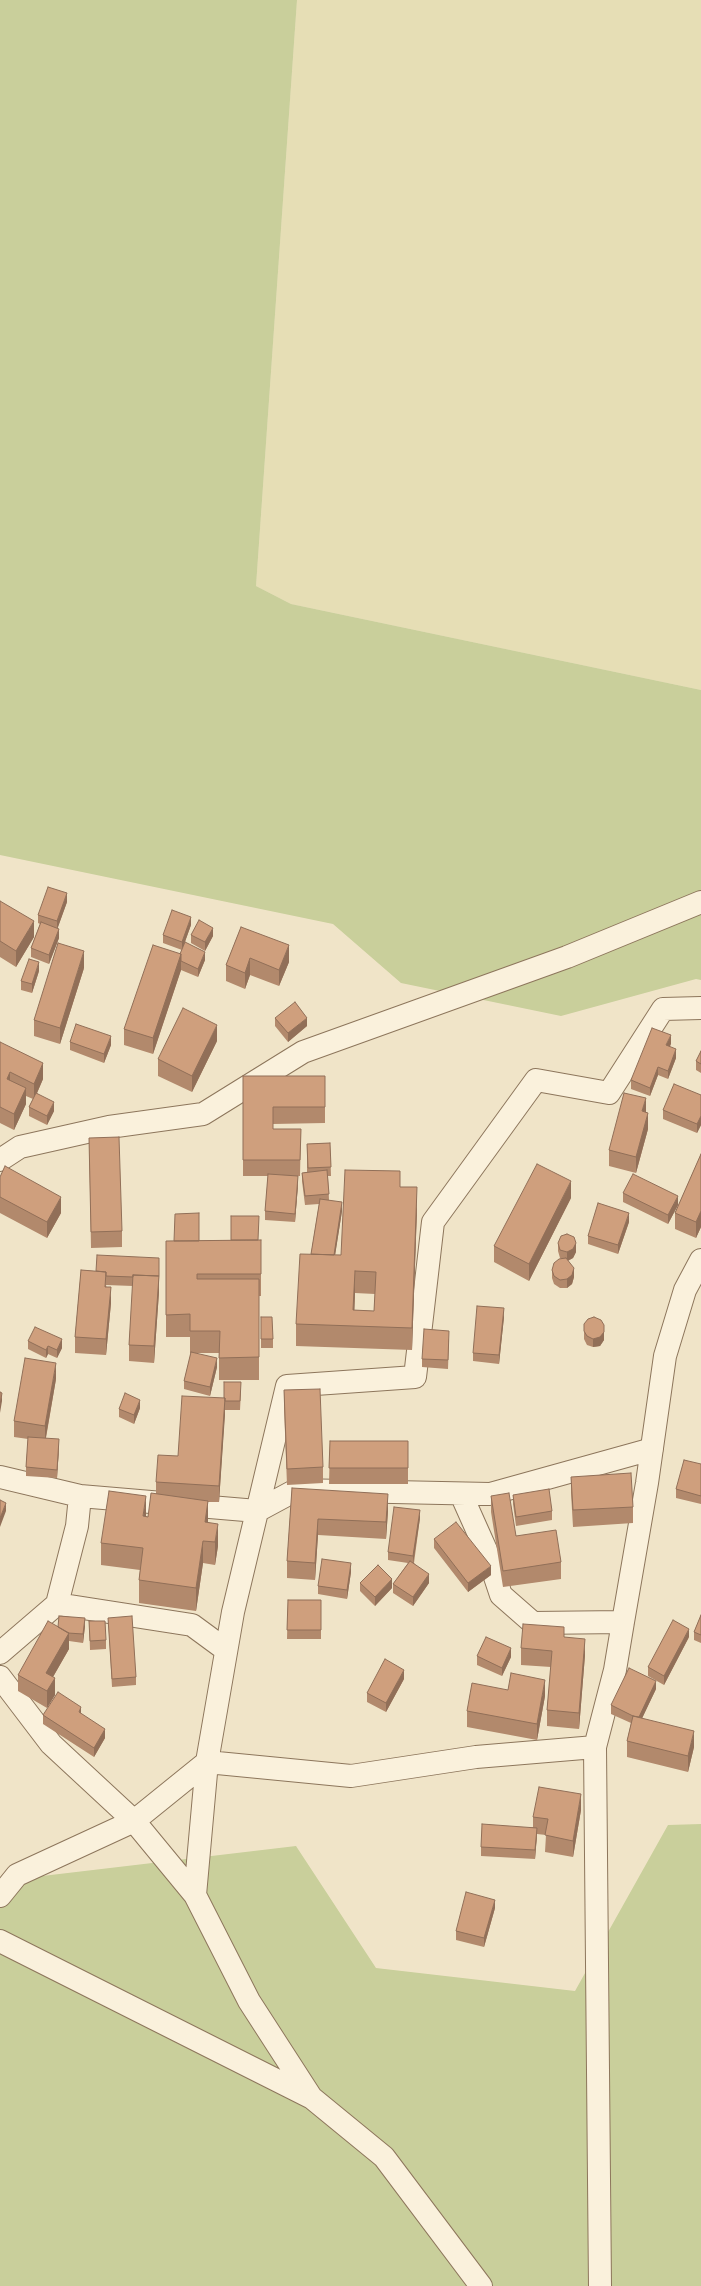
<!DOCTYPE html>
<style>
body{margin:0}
canvas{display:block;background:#f0e4c8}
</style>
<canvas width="701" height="2286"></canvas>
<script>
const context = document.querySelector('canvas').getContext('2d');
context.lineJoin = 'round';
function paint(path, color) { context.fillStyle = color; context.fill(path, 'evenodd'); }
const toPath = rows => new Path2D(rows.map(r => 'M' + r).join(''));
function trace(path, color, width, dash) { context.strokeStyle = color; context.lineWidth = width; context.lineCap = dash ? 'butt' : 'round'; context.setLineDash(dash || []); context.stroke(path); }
paint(toPath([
 [297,0,701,0,701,690,291,604,256,586]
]), '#e6deb5');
paint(toPath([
 [0,0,297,0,256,586,291,604,701,690,701,980,696,979,561,1016,401,983,333,924,0,855],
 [701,1824,701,2286,0,2286,0,1881,296,1846,376,1968,575,1991,668,1825]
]), '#c9cf9b');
const minor = toPath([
 [0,1160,20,1147,109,1127,203,1114,303,1052,567,957,701,902],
 [0,1477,80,1496,257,1511,296,1490,490,1494,652,1449],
 [461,1494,486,1550,501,1595,533,1623,623,1622],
 [57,1604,192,1625,226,1650],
 [0,1653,57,1604,77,1526,80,1496],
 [0,1677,51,1744,134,1821,195,1895,249,2001,311,2097],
 [195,1895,207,1762,233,1612,287,1386,415,1377,433,1222,536,1080,609,1093,663,1009,701,1008],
 [0,1896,17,1875,134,1821,207,1762,351,1776,476,1757,595,1747],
 [0,1941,312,2098,384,2157,481,2286],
 [600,2286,595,1747,615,1670,623,1622,647,1483,665,1356,685,1290,701,1260]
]);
trace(minor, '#8d765c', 24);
trace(minor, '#faf1dc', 22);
paint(toPath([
 [0,901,34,937,16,967,0,957],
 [67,902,57,929,59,938,49,964,31,957,31,948,40,924,38,923,38,915],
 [191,925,182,950,163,943,163,935],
 [241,927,289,962,279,986,250,975,245,989,226,981,226,965],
 [191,935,213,936,205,951,191,943],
 [180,954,205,960,198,977,181,970,153,1054,124,1045,124,1029],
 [84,968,60,1044,34,1036,34,1020],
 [39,971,32,993,21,990,21,981],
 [275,1018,307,1026,288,1042,275,1026],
 [217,1041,192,1092,158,1076,158,1059],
 [0,1042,43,1079,37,1093,54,1111,47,1125,29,1116,29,1107,33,1099,26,1096,26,1104,14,1130,0,1123],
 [70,1042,111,1045,104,1063,70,1050],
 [671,1044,670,1046,676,1058,668,1079,658,1075,650,1096,631,1089,631,1080],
 [701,1051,701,1073,696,1070,696,1061],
 [243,1076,325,1076,325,1123,273,1124,273,1129,301,1129,300,1176,289,1176,298,1185,295,1222,265,1220,265,1211,268,1176,243,1176],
 [701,1095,701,1125,697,1133,663,1119,663,1110],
 [646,1112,648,1129,636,1173,609,1166,609,1150],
 [89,1138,122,1231,122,1247,91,1248],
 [330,1143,331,1176,328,1176,329,1200,342,1211,335,1255,341,1255,400,1187,417,1209,412,1350,296,1346,296,1324,311,1254,319,1204,305,1205,302,1181,302,1173,307,1172,307,1144],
 [355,1293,375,1294,374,1311,354,1310],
 [701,1154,701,1227,696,1238,675,1229,675,1213],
 [0,1177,61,1213,47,1238,0,1213],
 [623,1193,678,1205,668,1224,623,1202],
 [571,1198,529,1281,494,1262,494,1246],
 [629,1222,618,1254,588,1244,588,1236],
 [261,1240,261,1296,259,1296,259,1380,219,1380,219,1353,196,1353,217,1367,210,1396,184,1389,184,1381,191,1353,190,1353,190,1337,166,1337,166,1241],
 [558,1243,576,1252,573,1258,568,1261,574,1277,572,1284,567,1288,560,1288,554,1284,552,1278,552,1270,561,1259,560,1258,558,1251],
 [81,1270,159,1276,159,1292,154,1363,129,1361,129,1345,133,1286,106,1285,111,1303,106,1355,75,1353,75,1337],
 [261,1317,273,1339,273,1348,261,1348],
 [504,1317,499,1364,473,1361,473,1353],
 [584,1331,604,1340,600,1346,593,1347,587,1345,584,1339],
 [449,1339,448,1369,422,1367,422,1359],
 [28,1341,62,1348,57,1358,48,1354,46,1358,28,1349],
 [56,1379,46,1438,59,1448,57,1478,26,1476,26,1467,28,1439,14,1437,14,1421],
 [284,1390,323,1467,323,1483,287,1485,284,1407],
 [241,1391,240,1410,225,1410,219,1502,208,1502,208,1522,218,1546,215,1565,203,1563,196,1611,139,1603,139,1580,140,1570,101,1565,101,1543,146,1516,148,1517,156,1493,156,1482,178,1456,224,1398],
 [140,1408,134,1424,119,1417,119,1409],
 [330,1441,408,1441,408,1484,329,1484],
 [701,1464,701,1504,676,1498,676,1489],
 [571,1477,633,1507,633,1523,573,1527,571,1493],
 [292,1488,388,1511,386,1539,318,1535,315,1580,287,1578,287,1561],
 [513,1495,552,1511,552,1520,516,1526,513,1504],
 [491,1496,516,1536,561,1562,561,1579,503,1587,491,1512],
 [420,1518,414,1563,429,1583,413,1606,393,1593,393,1584,408,1563,388,1560,388,1552],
 [434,1539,491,1575,468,1592,434,1548],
 [351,1572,347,1599,318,1594,318,1586],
 [360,1583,392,1588,375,1606,360,1591],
 [288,1600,321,1600,321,1639,287,1639],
 [701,1615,701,1643,694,1640,694,1632],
 [108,1618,136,1677,136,1685,112,1687],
 [89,1621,106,1640,106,1649,90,1650],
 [85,1626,83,1643,69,1641,69,1649,53,1677,55,1695,47,1708,18,1691,18,1675,58,1627],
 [564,1637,585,1655,579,1729,547,1726,547,1710,551,1667,521,1665,521,1648],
 [689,1637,664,1685,648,1676,648,1667],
 [477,1656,511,1657,502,1676,477,1665],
 [404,1679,386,1712,367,1702,367,1693],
 [656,1689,642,1718,694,1747,688,1772,627,1757,627,1741,631,1723,611,1714,611,1705],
 [545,1696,537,1740,467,1727,467,1711],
 [81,1714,105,1738,94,1757,43,1724,43,1715],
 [581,1810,573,1857,545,1852,546,1835,537,1834,535,1859,481,1856,481,1847,533,1827,533,1817],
 [495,1908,484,1947,456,1940,456,1931]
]), '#b2896c');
paint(toPath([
 [67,893,67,902,57,930,57,921],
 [191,917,191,925,182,950,182,942],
 [34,921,34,937,16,967,16,951],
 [213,928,213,936,205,951,205,942],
 [59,929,59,938,49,964,49,955],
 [289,945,289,962,279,986,279,970],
 [84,951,84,968,60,1044,60,1028],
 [205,952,205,960,198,977,198,969],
 [181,954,181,970,153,1054,153,1038],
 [250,958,250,975,245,989,245,973],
 [39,962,39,971,32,993,32,984],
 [307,1018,307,1026,288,1042,288,1033],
 [217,1025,217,1041,192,1092,192,1076],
 [671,1035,671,1044,666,1054,666,1045],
 [111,1036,111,1045,104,1063,104,1054],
 [676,1049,676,1058,668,1079,668,1071],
 [43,1063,43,1079,34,1100,34,1084],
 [658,1067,658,1075,650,1096,650,1088],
 [10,1072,10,1088,7,1079],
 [26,1088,26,1104,14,1130,14,1114],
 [646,1098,646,1114,642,1111],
 [54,1102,54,1111,47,1125,47,1116],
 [648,1113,648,1129,636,1173,636,1157],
 [701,1116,701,1125,697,1133,697,1124],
 [298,1176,298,1185,295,1222,295,1214],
 [571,1181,571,1198,529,1281,529,1264],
 [417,1187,417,1209,412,1350,412,1328],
 [678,1196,678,1205,668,1224,668,1215],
 [61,1197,61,1213,47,1238,47,1222],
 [342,1202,342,1211,332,1275,332,1266],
 [701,1211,701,1227,696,1238,696,1222],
 [629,1213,629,1222,618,1254,618,1245],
 [576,1243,576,1252,573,1258,567,1261,567,1252],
 [574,1268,574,1277,572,1284,567,1288,567,1279],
 [355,1271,355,1293,354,1326,353,1310],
 [159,1276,159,1292,154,1363,154,1346],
 [111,1287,111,1303,106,1355,106,1339],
 [504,1308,504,1317,499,1364,499,1355],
 [604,1332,604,1340,600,1346,593,1347,593,1339],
 [62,1339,62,1348,57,1358,57,1350],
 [48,1346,48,1354,46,1358,46,1350],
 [217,1358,217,1367,210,1396,210,1387],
 [56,1363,56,1379,45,1442,45,1426],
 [2,1393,2,1401,0,1413,0,1405],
 [225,1398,225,1415,219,1502,219,1486],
 [140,1400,140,1408,134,1424,134,1415],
 [59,1439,59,1448,57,1478,57,1470],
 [388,1494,388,1511,386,1539,386,1522],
 [146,1496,146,1518,143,1516],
 [208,1501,208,1523,205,1522],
 [6,1503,6,1511,0,1527,0,1518],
 [420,1510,420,1518,413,1564,413,1556],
 [318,1519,318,1535,315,1580,315,1563],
 [218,1524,218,1546,215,1565,215,1542],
 [203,1541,203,1563,196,1611,196,1588],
 [351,1563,351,1572,347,1599,347,1590],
 [491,1566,491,1575,468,1592,468,1583],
 [429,1574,429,1583,413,1606,413,1597],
 [392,1579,392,1588,375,1606,375,1597],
 [85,1618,85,1626,83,1643,83,1634],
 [689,1629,689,1637,664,1685,664,1676],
 [69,1633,69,1649,46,1689,46,1673],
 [585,1639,585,1655,579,1729,579,1713],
 [511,1648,511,1657,502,1676,502,1668],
 [404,1670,404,1679,386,1712,386,1703],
 [55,1678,55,1695,47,1708,47,1691],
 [545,1680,545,1696,537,1740,537,1724],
 [656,1681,656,1689,638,1727,638,1718],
 [81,1707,81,1716,79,1712],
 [105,1729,105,1738,94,1757,94,1748],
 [694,1731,694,1747,688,1772,688,1756],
 [581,1794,581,1810,573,1857,573,1841],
 [537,1828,537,1836,535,1859,535,1850],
 [495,1900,495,1908,484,1947,484,1938]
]), '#916f58');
const building = toPath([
 [48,887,67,893,57,921,38,915,48,887],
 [0,901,34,921,16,951,0,941,0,901],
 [172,910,191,917,182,942,163,935,172,910],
 [199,920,213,928,205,942,191,935,199,920],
 [41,922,59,929,49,955,31,948,41,922],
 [241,927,289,945,279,970,250,958,245,973,226,965,241,927],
 [185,942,205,952,198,969,181,961,181,954,180,954,185,942],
 [58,943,84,951,60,1028,34,1020,58,943],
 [153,945,181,954,153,1038,124,1029,153,945],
 [29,959,39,962,32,984,21,981,29,959],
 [295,1002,307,1018,288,1033,275,1018,295,1002],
 [183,1008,217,1025,192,1076,158,1059,183,1008],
 [76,1024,111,1036,104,1054,70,1042,76,1024],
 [652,1028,671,1035,666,1045,676,1049,668,1071,658,1067,650,1088,631,1080,652,1028],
 [0,1042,43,1063,34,1084,10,1072,7,1079,26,1088,14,1114,0,1107,0,1042],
 [701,1051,701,1064,696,1061,701,1051],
 [243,1076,325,1076,325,1107,273,1107,273,1129,301,1129,300,1160,243,1160,243,1076],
 [674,1084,701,1095,701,1116,697,1124,663,1110,674,1084],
 [36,1093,54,1102,47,1116,29,1107,36,1093],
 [624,1093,646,1098,642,1111,648,1113,636,1157,609,1150,624,1093],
 [119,1137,122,1231,91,1232,89,1138,119,1137],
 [330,1143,331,1167,308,1168,307,1144,330,1143],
 [701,1154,701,1211,696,1222,675,1213,701,1154],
 [537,1164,571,1181,529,1264,494,1246,537,1164],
 [5,1166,61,1197,47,1222,0,1197,0,1177,5,1166],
 [327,1170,329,1194,305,1196,302,1173,327,1170],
 [345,1170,400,1171,400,1187,417,1187,412,1328,296,1324,300,1254,341,1255,345,1170],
 [355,1271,376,1272,374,1311,353,1310,355,1271],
 [268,1174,298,1176,295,1214,265,1211,268,1174],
 [633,1174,678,1196,668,1215,623,1193,633,1174],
 [320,1199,342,1202,334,1255,311,1254,320,1199],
 [598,1203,629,1213,618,1245,588,1236,598,1203],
 [199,1213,199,1241,174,1241,175,1214,199,1213],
 [231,1216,259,1216,258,1240,231,1240,231,1216],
 [567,1234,574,1237,576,1243,573,1249,567,1252,560,1250,558,1243,561,1236,567,1234],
 [261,1240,261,1274,197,1274,197,1279,259,1279,259,1357,219,1358,220,1331,190,1331,190,1314,166,1315,166,1241,261,1240],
 [97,1255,159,1258,159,1276,133,1275,133,1277,106,1276,106,1272,96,1271,97,1255],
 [566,1258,574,1268,572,1275,567,1279,560,1280,554,1276,552,1270,554,1263,559,1259,566,1258],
 [81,1270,106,1272,105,1287,111,1287,106,1339,75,1337,81,1270],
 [133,1275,159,1276,154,1346,129,1345,133,1275],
 [477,1306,504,1308,499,1355,473,1353,477,1306],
 [261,1317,272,1317,273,1339,261,1339,261,1317],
 [594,1317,601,1320,604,1325,604,1332,600,1337,593,1339,587,1336,584,1331,584,1324,588,1319,594,1317],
 [35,1327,62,1339,57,1350,48,1346,46,1350,28,1341,35,1327],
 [424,1329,449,1331,448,1360,422,1359,424,1329],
 [191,1352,217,1358,210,1387,184,1381,191,1352],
 [25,1358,56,1363,45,1426,14,1421,25,1358],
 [224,1382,241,1382,240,1401,225,1401,225,1398,224,1398,224,1382],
 [320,1389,323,1467,287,1469,284,1390,320,1389],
 [0,1392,2,1393,0,1405,0,1392],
 [125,1393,140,1400,134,1415,119,1409,125,1393],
 [182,1396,225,1398,219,1486,156,1482,158,1455,178,1456,182,1396],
 [28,1437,59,1439,57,1470,26,1467,28,1437],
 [330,1441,408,1441,408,1468,329,1468,330,1441],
 [684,1460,701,1464,701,1496,676,1489,684,1460],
 [631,1473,633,1507,573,1510,571,1477,631,1473],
 [292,1488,388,1494,386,1522,318,1519,315,1563,287,1561,292,1488],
 [549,1489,552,1511,516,1517,513,1495,549,1489],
 [109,1491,146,1496,143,1516,148,1517,151,1493,208,1501,205,1522,218,1524,215,1542,203,1541,196,1588,139,1580,143,1548,101,1543,109,1491],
 [509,1493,516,1536,556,1530,561,1562,503,1571,491,1496,509,1493],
 [0,1500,6,1503,0,1518,0,1500],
 [394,1507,420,1510,413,1556,388,1552,394,1507],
 [456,1522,491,1566,468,1583,434,1539,456,1522],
 [322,1559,351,1563,347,1590,318,1586,322,1559],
 [410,1561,429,1574,413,1597,393,1584,410,1561],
 [378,1565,392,1579,375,1597,360,1583,378,1565],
 [288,1600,321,1600,321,1630,287,1630,288,1600],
 [701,1615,701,1635,694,1632,701,1615],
 [59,1616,85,1618,83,1634,68,1633,58,1627,59,1616],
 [132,1616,136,1677,112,1679,108,1618,132,1616],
 [673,1620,689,1629,664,1676,648,1667,673,1620],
 [48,1621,69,1633,46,1673,55,1678,47,1691,18,1675,48,1621],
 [89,1621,105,1621,106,1640,90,1641,89,1621],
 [523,1624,564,1627,564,1637,585,1639,579,1713,547,1710,552,1651,521,1648,523,1624],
 [486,1637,511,1648,502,1668,477,1656,486,1637],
 [385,1659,404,1670,386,1703,367,1693,385,1659],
 [629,1668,656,1681,639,1717,633,1716,611,1705,629,1668],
 [511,1673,545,1680,537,1724,467,1711,472,1683,508,1690,511,1673],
 [58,1692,81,1707,79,1712,105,1729,94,1748,43,1715,58,1692],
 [633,1716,694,1731,688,1756,627,1741,633,1716],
 [539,1787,581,1794,573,1841,545,1835,548,1819,533,1817,539,1787],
 [482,1824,537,1828,535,1850,481,1847,482,1824],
 [466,1892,495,1900,484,1938,456,1931,466,1892]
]);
paint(building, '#cf9f7d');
trace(building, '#916f58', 1);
</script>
